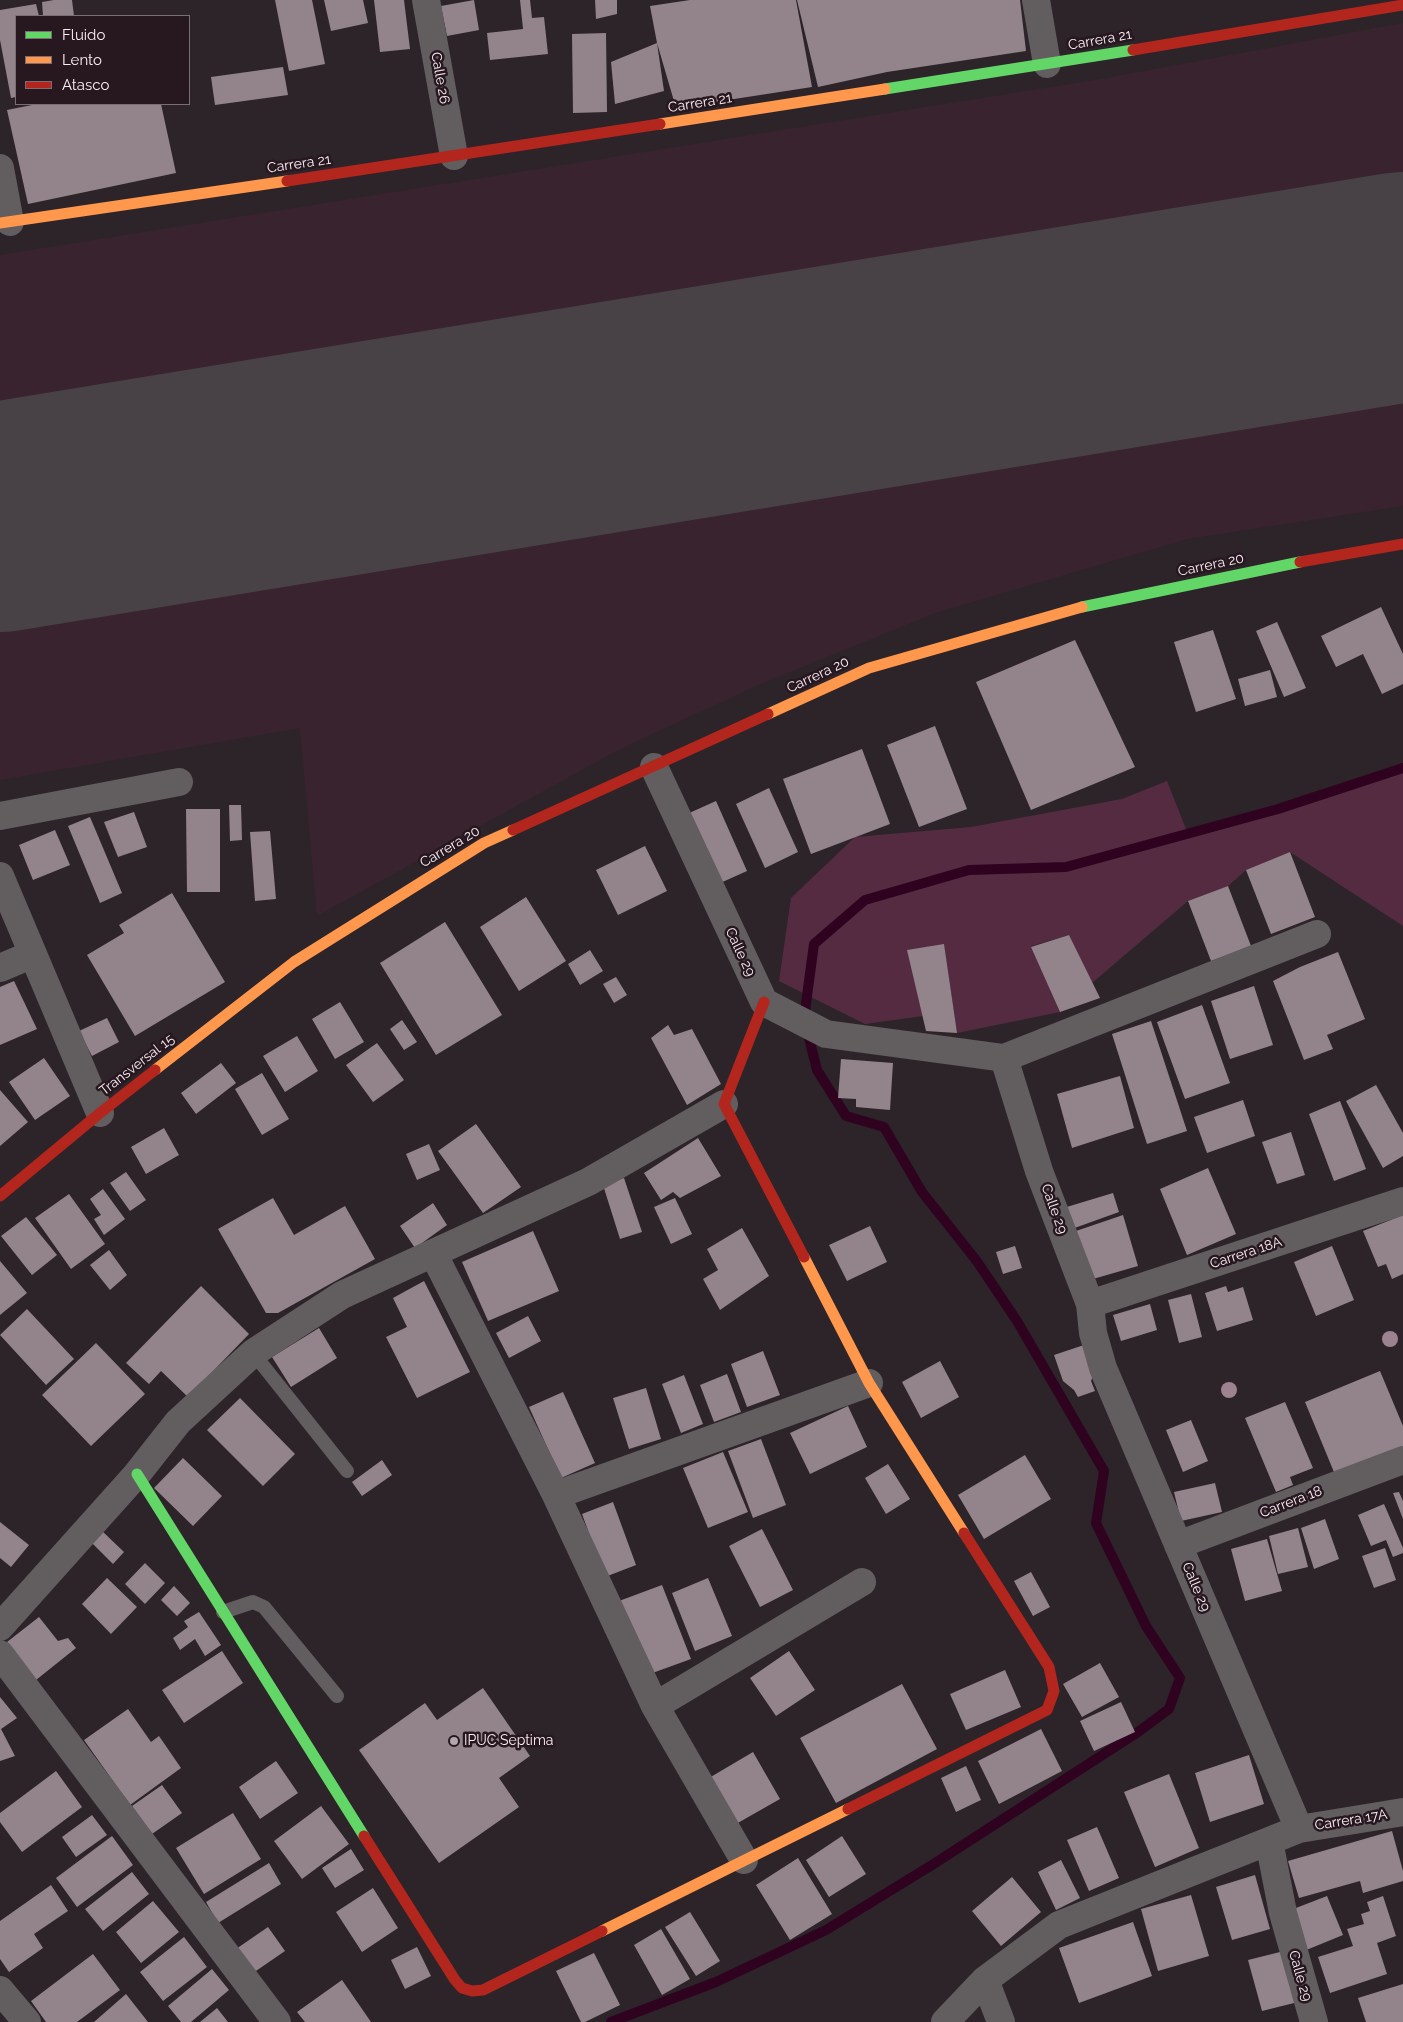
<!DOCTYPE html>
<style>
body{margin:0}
#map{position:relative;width:1403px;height:2022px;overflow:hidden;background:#2d2429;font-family:Raleway,sans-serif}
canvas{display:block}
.legend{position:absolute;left:15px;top:15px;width:175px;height:90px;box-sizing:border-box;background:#27171f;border:1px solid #7b6d74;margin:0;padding:6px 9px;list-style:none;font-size:15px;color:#f9edf3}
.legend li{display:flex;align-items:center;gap:10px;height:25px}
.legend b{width:25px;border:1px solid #7b6d74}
</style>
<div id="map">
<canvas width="1403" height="2022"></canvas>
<ul class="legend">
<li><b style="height:6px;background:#63d668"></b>Fluido</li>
<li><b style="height:6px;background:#ff974d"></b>Lento</li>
<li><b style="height:6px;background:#b3261e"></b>Atasco</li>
</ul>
</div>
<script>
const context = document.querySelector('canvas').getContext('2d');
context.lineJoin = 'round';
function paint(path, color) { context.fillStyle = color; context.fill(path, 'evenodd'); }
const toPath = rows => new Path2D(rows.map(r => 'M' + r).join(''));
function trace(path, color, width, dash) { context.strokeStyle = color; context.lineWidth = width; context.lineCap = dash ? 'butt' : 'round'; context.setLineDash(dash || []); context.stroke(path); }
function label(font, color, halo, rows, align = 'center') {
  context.font = font + ' Raleway,sans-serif'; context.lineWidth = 5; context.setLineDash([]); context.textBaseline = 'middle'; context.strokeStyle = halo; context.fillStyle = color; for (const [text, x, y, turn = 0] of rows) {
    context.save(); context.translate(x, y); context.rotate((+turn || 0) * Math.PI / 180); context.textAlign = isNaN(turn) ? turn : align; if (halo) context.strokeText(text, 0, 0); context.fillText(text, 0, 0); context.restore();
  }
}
paint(toPath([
 [1403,23,1403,506,1187,539,935,613,758,685,620,749,317,916,300,728,0,780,0,255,1101,79]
]), '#39232f');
paint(toPath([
 [1403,771,1403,926,1290,852,1246,870,1228,886,1188,901,1092,983,1069,935,1031,946,1060,1012,957,1033,944,945,923,1016,865,1024,779,981,791,898,855,837,971,827,1122,799,1167,781,1188,834]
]), '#552b42');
trace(toPath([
 [611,2022,716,1982,826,1930,932,1865,1138,1732,1169,1709,1180,1678,1146,1626,1096,1523,1104,1471,1017,1321,976,1260,922,1192,884,1127,846,1116,817,1070,804,1018,814,944,865,900,969,870,1066,867,1278,809,1403,768]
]), '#2f031f', 10);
trace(toPath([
 [0,517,1403,287]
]), '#484246', 230);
paint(toPath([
 [54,0,72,0,74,16,43,16,42,2],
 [275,0,312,0,325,64,289,71],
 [324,0,363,0,368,23,331,31],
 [374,0,404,0,410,49,380,52],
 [474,0,479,30,447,36,441,6],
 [520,0,530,0,532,18,544,17,548,54,490,60,487,33,523,29],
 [595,0,617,0,617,14,596,19],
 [690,0,796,0,812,87,676,108,657,43,650,6],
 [797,0,1020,0,1026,51,887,72,818,87],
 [36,4,39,16,16,16,16,97,11,98,0,40,0,10],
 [606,33,607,112,573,113,572,34],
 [657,43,664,91,615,104,611,62],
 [283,67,288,95,215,105,211,77],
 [37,104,161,104,176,173,28,204,7,110],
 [1381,607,1403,654,1403,684,1382,694,1363,654,1336,667,1321,636],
 [1277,622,1306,688,1284,697,1256,631],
 [1213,630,1236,699,1196,712,1174,642],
 [1075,640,1135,767,1031,810,976,682],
 [1270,670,1277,697,1245,706,1238,679],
 [935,726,967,809,919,827,887,745],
 [862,749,890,824,811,854,783,779],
 [769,788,798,852,765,868,736,804],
 [716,801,747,871,718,884,687,814],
 [229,805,241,805,242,840,230,841],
 [186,809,220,809,220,892,187,892],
 [134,812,147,847,118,857,104,822],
 [90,817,122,893,100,903,68,826],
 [55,830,70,865,33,880,19,845],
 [270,831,276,899,255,901,250,832],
 [645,846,667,891,618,915,596,870],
 [1290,852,1315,917,1271,934,1246,870],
 [1228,886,1251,946,1211,961,1188,901],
 [172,893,225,982,135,1036,87,955,124,933,119,925],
 [526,897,566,961,519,991,480,927],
 [445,922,502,1015,436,1055,380,963],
 [1069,935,1100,998,1060,1012,1031,947],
 [944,944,955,1019,957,1033,926,1031,907,950],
 [590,950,603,971,580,985,568,964],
 [1338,952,1365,1019,1327,1035,1333,1049,1304,1060,1273,981,1300,967],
 [616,977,627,995,614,1003,603,984],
 [14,981,37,1029,0,1045,0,987],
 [1254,986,1273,1045,1230,1059,1211,1001],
 [340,1002,364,1042,335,1059,312,1019],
 [1202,1005,1230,1083,1185,1099,1157,1022],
 [107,1018,119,1042,92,1056,79,1031],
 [402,1020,417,1042,404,1050,390,1029],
 [1151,1021,1187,1131,1147,1144,1112,1034],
 [668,1025,674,1035,692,1029,721,1084,687,1105,651,1038],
 [297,1036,318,1071,285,1092,263,1056],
 [377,1043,404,1080,373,1102,346,1065],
 [44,1058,70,1096,35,1120,9,1082],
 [841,1059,893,1063,890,1110,856,1107,856,1099,838,1098],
 [221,1063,236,1083,196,1114,181,1093],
 [262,1073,289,1119,262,1135,235,1089],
 [1120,1076,1134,1128,1072,1148,1057,1094],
 [1376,1085,1403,1133,1403,1156,1383,1168,1346,1101],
 [0,1090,28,1122,0,1146],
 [1243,1100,1255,1136,1207,1153,1194,1117],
 [1340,1101,1366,1169,1334,1181,1309,1114],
 [476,1124,521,1187,483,1213,438,1151],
 [164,1128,179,1155,146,1174,131,1147],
 [1291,1132,1305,1175,1277,1184,1262,1142],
 [698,1138,721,1176,680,1198,673,1192,661,1200,644,1173],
 [429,1144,440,1170,417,1180,406,1154],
 [1208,1168,1236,1234,1187,1255,1160,1189],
 [126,1172,146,1200,130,1211,110,1183],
 [624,1178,642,1232,620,1239,603,1185],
 [103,1189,125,1219,104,1235,94,1219,101,1215,90,1199],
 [1113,1193,1119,1212,1069,1230,1060,1209],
 [69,1194,105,1244,71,1269,35,1218],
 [273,1198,294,1235,345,1206,375,1259,278,1313,266,1313,218,1229],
 [675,1198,692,1234,671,1244,654,1207],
 [433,1203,447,1225,415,1248,400,1226],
 [1123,1215,1138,1266,1093,1279,1076,1231],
 [1403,1215,1403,1274,1392,1279,1386,1264,1378,1267,1363,1231],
 [26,1217,57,1255,32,1275,1,1236],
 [870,1226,887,1262,847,1281,829,1245],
 [742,1228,769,1276,720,1310,703,1279,718,1270,707,1249],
 [533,1231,559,1291,488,1321,462,1262],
 [1015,1246,1022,1268,1003,1274,996,1252],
 [1332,1246,1354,1300,1316,1316,1294,1262],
 [109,1250,127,1275,110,1290,90,1265],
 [0,1261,27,1293,0,1315],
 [424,1281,470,1372,417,1398,386,1337,407,1327,393,1298],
 [201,1286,249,1334,188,1397,161,1371,149,1384,126,1363],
 [1226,1286,1228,1292,1243,1287,1253,1320,1217,1331,1205,1293],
 [1191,1294,1202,1337,1179,1343,1168,1300],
 [1150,1304,1157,1330,1121,1341,1113,1315],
 [27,1309,74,1359,46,1385,0,1335],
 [528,1316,541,1341,509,1358,496,1333],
 [319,1328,337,1358,291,1387,272,1357],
 [96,1343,145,1394,91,1446,42,1395],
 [1084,1345,1094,1374,1091,1381,1095,1391,1078,1397,1074,1390,1063,1381,1054,1355],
 [763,1351,780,1395,747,1407,731,1364],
 [940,1361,959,1397,921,1418,902,1382],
 [1380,1371,1403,1426,1403,1450,1336,1477,1305,1402],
 [727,1374,741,1412,714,1422,700,1385],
 [684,1375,703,1424,681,1433,662,1384],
 [646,1388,661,1439,629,1449,613,1398],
 [563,1392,595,1463,561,1478,529,1407],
 [240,1398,295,1454,263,1486,207,1430],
 [1285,1402,1313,1468,1290,1477,1293,1485,1276,1492,1245,1418],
 [848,1406,867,1447,810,1474,790,1433],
 [1191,1420,1208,1461,1183,1472,1166,1430],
 [761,1439,786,1505,753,1518,728,1451],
 [723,1452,748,1512,708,1528,683,1468],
 [1025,1455,1051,1499,984,1539,958,1495],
 [183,1458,222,1496,193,1526,154,1488],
 [382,1460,392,1475,362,1496,352,1482],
 [888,1464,910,1499,886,1514,865,1478],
 [1215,1483,1222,1512,1181,1521,1174,1492],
 [1399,1492,1403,1501,1403,1519,1393,1493],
 [613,1502,636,1565,605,1577,582,1514],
 [1384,1504,1403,1548,1403,1553,1393,1557,1386,1540,1371,1546,1358,1515],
 [1325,1519,1339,1559,1314,1569,1301,1528],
 [0,1522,29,1545,11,1567,0,1558],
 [1298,1528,1308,1567,1278,1574,1269,1536],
 [762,1529,793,1590,760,1607,729,1546],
 [101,1530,124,1552,113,1564,90,1541],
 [1267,1539,1282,1591,1245,1601,1231,1549],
 [1385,1548,1396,1580,1374,1588,1362,1556],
 [145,1563,165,1583,145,1604,125,1584],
 [1031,1572,1050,1607,1033,1616,1014,1581],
 [107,1578,137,1607,111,1634,82,1604],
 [708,1578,732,1636,695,1651,672,1593],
 [662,1585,691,1659,647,1675,619,1601],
 [174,1586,190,1603,177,1616,161,1600],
 [199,1612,221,1645,205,1656,195,1639,180,1650,173,1638,188,1627,184,1621],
 [39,1617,58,1641,68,1638,76,1648,36,1680,7,1642],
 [222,1651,243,1683,184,1723,162,1690],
 [789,1651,815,1690,776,1716,750,1678],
 [1100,1663,1119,1697,1082,1717,1063,1684],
 [1005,1670,1021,1707,966,1730,950,1694],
 [902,1684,937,1749,836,1803,800,1738],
 [483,1688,530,1756,499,1778,519,1807,439,1863,359,1750,425,1703,437,1720],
 [0,1697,17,1718,1,1729,15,1756,0,1761],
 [1121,1702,1135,1732,1094,1751,1080,1721],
 [128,1709,151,1742,159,1736,181,1768,130,1805,84,1740],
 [1041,1729,1062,1771,999,1804,978,1761],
 [753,1752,780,1799,736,1824,709,1778],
 [1249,1755,1264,1804,1210,1822,1195,1773],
 [276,1761,298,1793,260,1819,239,1787],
 [966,1766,981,1800,956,1812,941,1778],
 [56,1771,82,1807,22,1852,0,1822,0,1813],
 [1169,1774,1199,1848,1155,1867,1124,1792],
 [162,1785,182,1813,152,1834,132,1806],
 [321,1806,349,1844,302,1879,274,1841],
 [233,1813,261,1859,204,1894,176,1848],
 [92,1815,107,1835,76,1857,62,1837],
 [1097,1827,1119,1878,1089,1891,1067,1840],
 [1392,1831,1403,1871,1403,1881,1363,1893,1360,1881,1299,1898,1288,1861],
 [112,1836,133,1865,77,1907,56,1878],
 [842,1836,866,1874,829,1897,806,1860],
 [351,1849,364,1870,335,1888,322,1868],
 [798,1858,832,1914,790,1940,756,1885],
 [1061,1860,1080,1898,1056,1910,1038,1872],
 [269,1863,281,1884,218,1923,206,1902],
 [132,1872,149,1894,103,1931,85,1909],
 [1255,1875,1270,1929,1232,1940,1216,1887],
 [1012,1877,1041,1912,1001,1946,972,1911],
 [51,1885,68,1911,34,1934,43,1948,9,1972,0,1959,0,1921],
 [373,1888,398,1928,362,1952,336,1912],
 [1191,1895,1209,1956,1158,1971,1141,1909],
 [1327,1896,1343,1935,1299,1953,1283,1913],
 [1383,1896,1396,1936,1377,1943,1387,1974,1330,1993,1318,1957,1353,1946,1347,1929,1364,1924,1361,1914,1370,1911,1367,1902],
 [153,1901,179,1932,141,1963,116,1932],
 [690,1912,720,1961,696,1976,665,1927],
 [1133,1922,1152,1976,1079,2003,1059,1948],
 [268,1927,285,1951,253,1973,236,1949],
 [661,1929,690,1979,662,1995,634,1945],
 [184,1937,207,1967,163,2001,140,1972],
 [417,1947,431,1976,405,1989,391,1960],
 [1284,1951,1298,2002,1262,2011,1248,1960],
 [594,1953,620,2005,585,2022,581,2022,556,1971],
 [93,1954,120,1990,77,2022,46,2022,31,2001],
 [212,1969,229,1990,191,2022,181,2022,168,2006],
 [342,1980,371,2022,305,2022,297,2012],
 [1403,1984,1403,2022,1366,2022,1358,1998],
 [126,1994,148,2022,94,2022],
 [217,2008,228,2022,200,2022]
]), '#93848c');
trace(toPath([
 [253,1353,347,1471],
 [223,1612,253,1602,264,1607,337,1696]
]), '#625d5f', 14);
trace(toPath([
 [426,0,454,156],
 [1036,0,1047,64],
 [0,168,10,222],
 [654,767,764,1002,826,1034,1004,1058,1039,1171,1090,1304,1093,1333,1103,1368,1299,1829],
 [0,816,179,782],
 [0,876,100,1113],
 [0,968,33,954],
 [1004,1058,1317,934],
 [433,1253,556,1495,655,1706,744,1860],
 [1090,1304,1403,1201],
 [556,1495,869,1383],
 [1178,1545,1403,1460],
 [0,1627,137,1474,178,1422,253,1353,342,1295,588,1182,724,1104],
 [0,1654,277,2022],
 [655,1706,862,1582],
 [1269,1841,1283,1913,1314,2022],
 [985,1980,1001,2022],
 [0,1990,27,2022],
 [945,2022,985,1980,1059,1925,1299,1829,1403,1812]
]), '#625d5f', 28);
trace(toPath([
 [885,89,1133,50],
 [1082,607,1300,562],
 [137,1474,364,1836]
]), '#63d668', 11);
trace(toPath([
 [660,124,885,89],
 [0,223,287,181],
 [768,714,869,668,1082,607],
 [155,1070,294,962,484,843,513,830],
 [804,1257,869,1383,964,1533],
 [602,1931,848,1809]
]), '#ff974d', 11);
trace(toPath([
 [1133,50,1403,5],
 [287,181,660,124],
 [1300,562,1403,544],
 [513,830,768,714],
 [764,1002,724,1104,804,1257],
 [0,1196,100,1113,155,1070],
 [848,1809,1047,1710,1054,1691,1049,1667,964,1533],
 [364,1836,455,1980,462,1988,472,1991,483,1990,602,1931]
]), '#b3261e', 11);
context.fillStyle = '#9c838f';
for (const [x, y] of [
 [1390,1339],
 [1229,1390]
]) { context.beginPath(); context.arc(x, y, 8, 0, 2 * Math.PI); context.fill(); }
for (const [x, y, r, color] of [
 [454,1741,5,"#b2a7ac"]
]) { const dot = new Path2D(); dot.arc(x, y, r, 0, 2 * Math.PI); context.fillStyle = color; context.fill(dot); trace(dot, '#27171f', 2); }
label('14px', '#f9edf3', '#27171f', [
 ["Carrera 21",1100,40,-10],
 ["Calle 26",440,78,80],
 ["Carrera 21",700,103,-9],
 ["Carrera 21",299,164,-8],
 ["Carrera 20",1211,565,-12],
 ["Carrera 20",818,675,-25],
 ["Carrera 20",450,847,-31],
 ["Calle 29",740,952,65],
 ["Transversal 15",137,1065,-38],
 ["Calle 29",1054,1209,70],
 ["Carrera 18A",1246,1253,-18],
 ["Carrera 18",1291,1502,-21],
 ["Calle 29",1196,1587,67],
 ["Carrera 17A",1351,1820,-9],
 ["Calle 29",1300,1976,74]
]);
label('14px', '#f9edf3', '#27171f', [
 ["IPUC Septima",464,1741]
], 'left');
</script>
